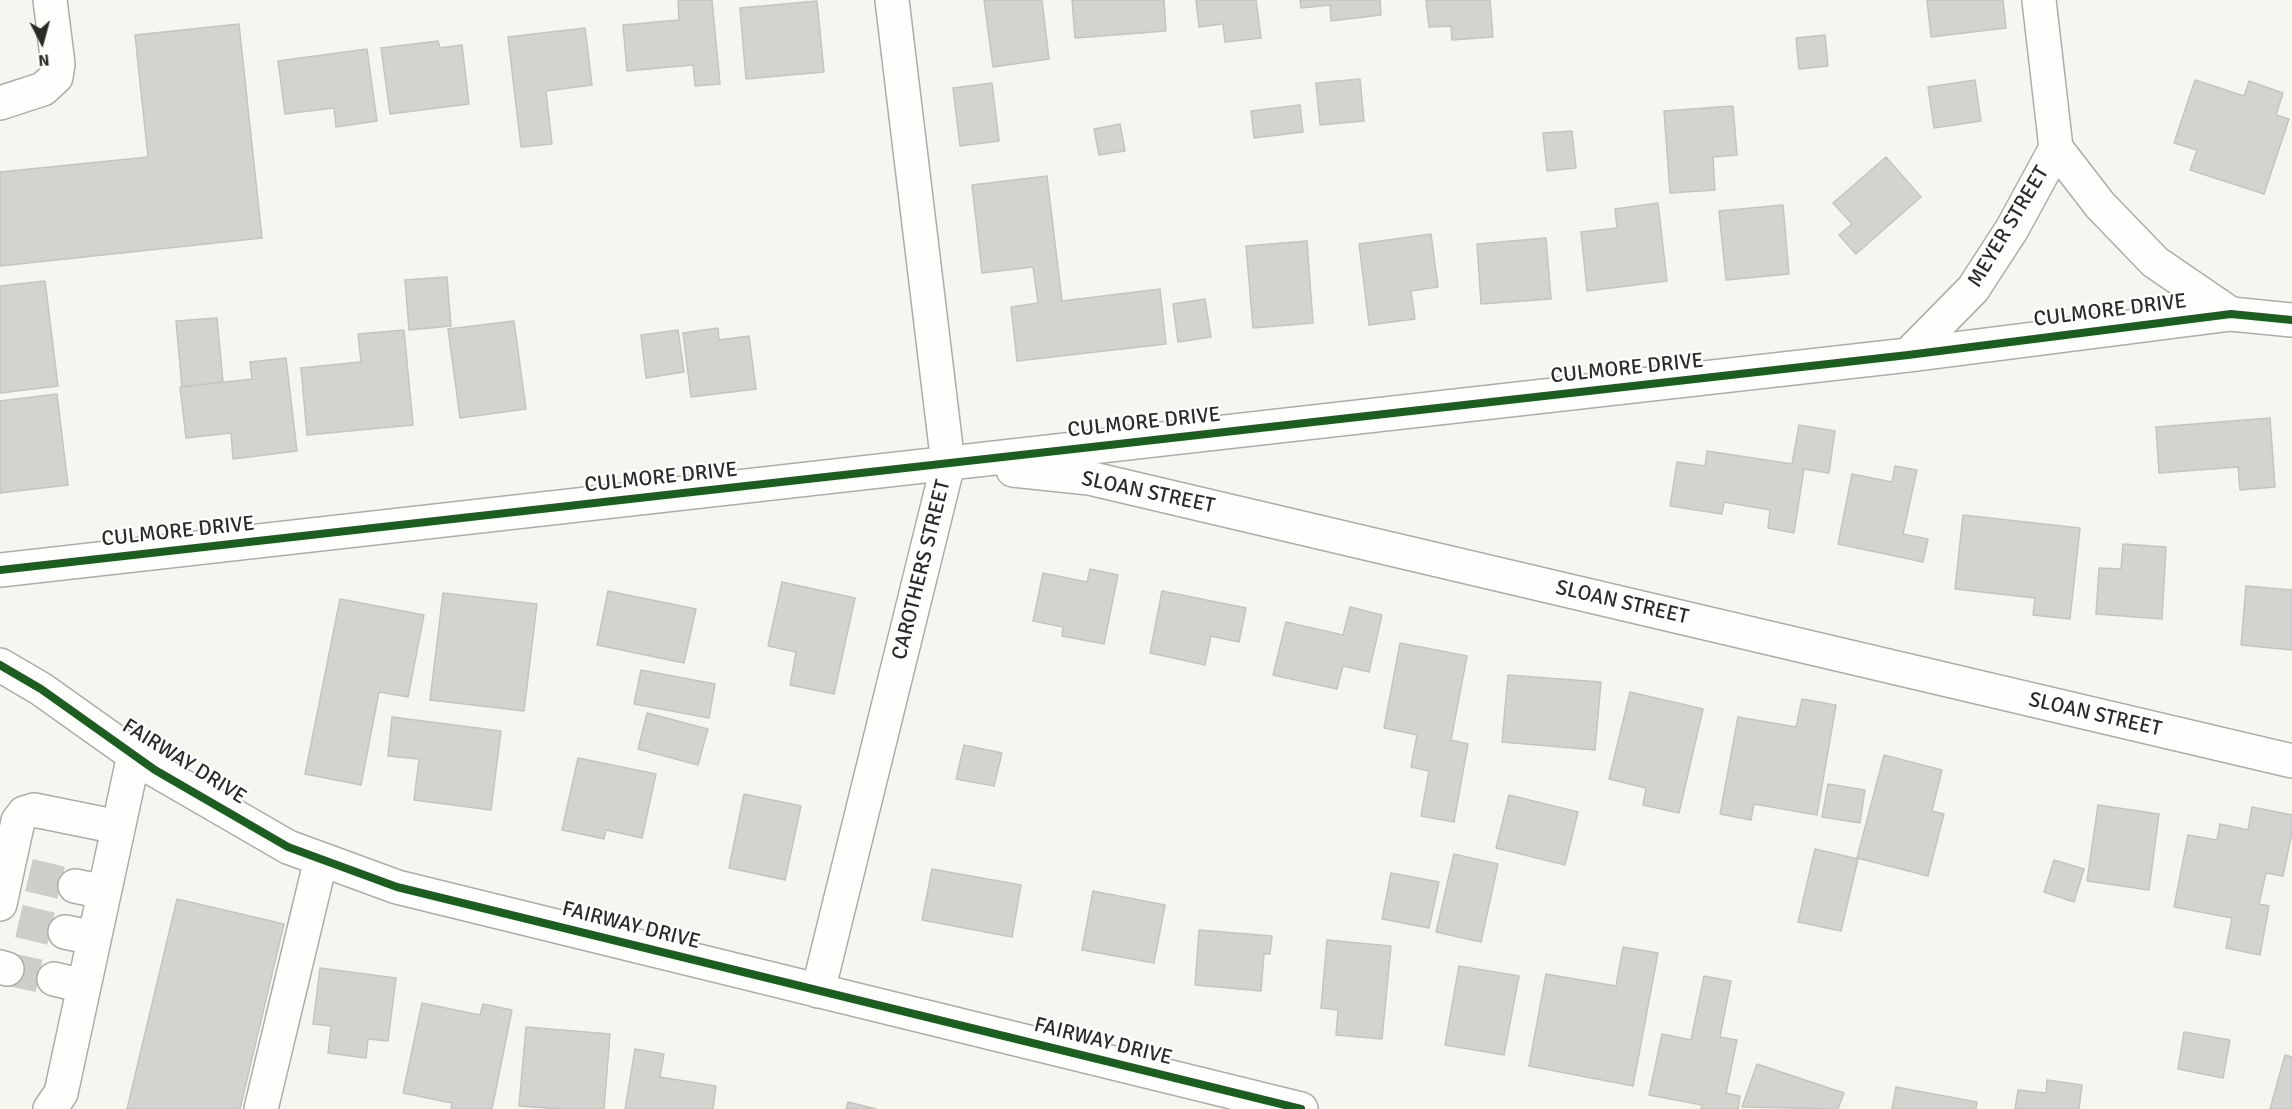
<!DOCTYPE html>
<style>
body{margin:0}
#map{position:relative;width:2292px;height:1109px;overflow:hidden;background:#f6f6f1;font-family:Signika,sans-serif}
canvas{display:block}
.north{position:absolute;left:12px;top:12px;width:60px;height:60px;-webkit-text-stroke:4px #fff;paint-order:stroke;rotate:174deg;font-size:16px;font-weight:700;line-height:24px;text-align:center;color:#2b2b28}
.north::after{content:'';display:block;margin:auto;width:21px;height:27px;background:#2b2b28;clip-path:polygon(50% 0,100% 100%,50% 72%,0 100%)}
</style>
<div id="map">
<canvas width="2292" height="1109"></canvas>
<div class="north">N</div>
</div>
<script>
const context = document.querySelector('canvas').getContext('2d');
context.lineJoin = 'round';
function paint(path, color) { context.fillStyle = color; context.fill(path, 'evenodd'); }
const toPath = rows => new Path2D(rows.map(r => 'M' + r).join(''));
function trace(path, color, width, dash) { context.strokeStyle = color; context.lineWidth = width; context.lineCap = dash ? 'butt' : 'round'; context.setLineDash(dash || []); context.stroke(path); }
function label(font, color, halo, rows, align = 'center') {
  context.font = font + ' Signika,sans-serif'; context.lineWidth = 4.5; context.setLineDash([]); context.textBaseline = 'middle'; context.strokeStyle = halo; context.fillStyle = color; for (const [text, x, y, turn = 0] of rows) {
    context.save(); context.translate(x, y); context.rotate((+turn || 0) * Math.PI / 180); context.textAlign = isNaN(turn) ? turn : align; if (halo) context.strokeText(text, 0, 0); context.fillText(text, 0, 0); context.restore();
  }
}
const building = toPath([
 [678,0,712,0,720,84,695,86,693,65,627,71,623,25,679,20,678,0],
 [984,0,1042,0,1049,59,993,67,984,0],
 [1072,0,1164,0,1166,31,1075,38,1072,0],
 [1196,0,1256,0,1261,38,1225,42,1223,24,1199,27,1196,0],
 [1300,0,1380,0,1381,15,1331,21,1330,5,1301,8,1300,0],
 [1426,0,1490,0,1493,37,1452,40,1451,26,1429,27,1426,0],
 [1927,0,2003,0,2006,28,1931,37,1927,0],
 [817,1,824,72,746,79,740,8,817,1],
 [239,24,262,238,0,266,0,172,148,157,135,35,239,24],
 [585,28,592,85,546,91,552,144,521,147,508,37,585,28],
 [1825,35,1828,66,1799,69,1796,38,1825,35],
 [438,41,440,48,462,45,469,104,390,114,381,48,438,41],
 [367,49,377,121,336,127,334,108,285,114,278,61,367,49],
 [1360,79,1364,121,1320,125,1316,83,1360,79],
 [1975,80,1981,121,1934,128,1928,87,1975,80],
 [2195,80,2244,96,2249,81,2283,93,2276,115,2289,119,2264,194,2190,170,2197,150,2174,143,2195,80],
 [992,83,999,141,960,146,953,88,992,83],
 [1300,105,1303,132,1254,138,1251,111,1300,105],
 [1733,106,1737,155,1713,157,1715,190,1670,193,1664,111,1733,106],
 [1120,124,1125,151,1099,155,1094,129,1120,124],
 [1572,131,1576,168,1547,171,1543,133,1572,131],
 [1886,157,1921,197,1856,254,1839,235,1852,224,1833,203,1886,157],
 [1047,176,1062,301,1160,289,1166,344,1017,361,1011,307,1038,303,1033,267,982,273,972,185,1047,176],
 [1658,203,1667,281,1587,291,1581,232,1617,228,1615,209,1658,203],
 [1783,205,1789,274,1726,280,1719,211,1783,205],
 [1431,234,1438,287,1411,291,1415,319,1369,325,1359,244,1431,234],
 [1546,238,1551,299,1481,304,1477,244,1546,238],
 [1307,241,1313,323,1253,328,1246,246,1307,241],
 [447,277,451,326,409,330,405,280,447,277],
 [45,281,58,386,0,393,0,286,45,281],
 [1205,299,1211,337,1178,342,1173,304,1205,299],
 [217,318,223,382,182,387,176,321,217,318],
 [514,321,526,409,460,418,448,329,514,321],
 [718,328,719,340,749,336,756,389,691,397,683,333,718,328],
 [404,330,413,425,307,435,301,368,361,362,358,334,404,330],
 [678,330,684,372,646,378,641,335,678,330],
 [286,358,297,451,233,459,231,433,186,438,180,387,252,379,250,362,286,358],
 [57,394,68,485,0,493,0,401,57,394],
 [2270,418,2275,487,2240,490,2238,467,2159,473,2156,427,2270,418],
 [1799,425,1835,431,1829,473,1804,469,1794,533,1768,528,1770,510,1724,502,1722,514,1670,506,1677,462,1705,466,1707,451,1792,464,1799,425],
 [1895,466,1917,470,1903,534,1928,539,1923,562,1838,544,1852,474,1892,482,1895,466],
 [1963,515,2080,528,2070,619,2033,615,2035,598,1955,589,1963,515],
 [2123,544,2166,547,2162,619,2096,614,2099,568,2121,569,2123,544],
 [1090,569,1118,575,1104,644,1062,636,1063,627,1033,621,1043,573,1087,582,1090,569],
 [782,582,855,598,834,694,790,685,796,652,768,646,782,582],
 [2246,586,2292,590,2292,650,2241,645,2246,586],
 [608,591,696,609,684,663,597,645,608,591],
 [1162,591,1246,608,1239,642,1211,636,1205,665,1150,653,1162,591],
 [443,593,537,604,524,711,430,700,443,593],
 [340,599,424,615,408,697,379,692,361,785,305,774,340,599],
 [1350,607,1382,615,1369,672,1343,666,1337,689,1273,675,1286,622,1343,635,1350,607],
 [1400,643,1467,656,1451,740,1468,744,1454,822,1421,816,1429,771,1411,767,1417,735,1384,728,1400,643],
 [641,670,715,684,709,718,634,704,641,670],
 [1508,675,1601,682,1595,750,1502,742,1508,675],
 [1630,692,1703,709,1679,813,1643,805,1646,788,1609,779,1630,692],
 [1802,699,1836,705,1817,815,1754,804,1751,820,1720,814,1738,717,1796,727,1802,699],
 [647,713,708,729,698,765,638,749,647,713],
 [392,717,501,731,491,810,414,800,419,759,388,756,392,717],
 [964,745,1002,753,994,786,956,779,964,745],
 [1884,755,1942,770,1932,811,1944,814,1928,876,1857,858,1884,755],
 [578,758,656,774,642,838,606,830,604,839,562,830,578,758],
 [1828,784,1865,790,1860,823,1822,817,1828,784],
 [744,794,801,806,785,880,729,868,744,794],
 [1509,795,1578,812,1565,865,1496,848,1509,795],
 [2098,805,2159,814,2149,890,2087,881,2098,805],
 [2252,807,2292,815,2292,833,2283,876,2266,873,2259,904,2269,906,2260,955,2226,948,2232,918,2174,907,2188,835,2217,840,2220,824,2248,830,2252,807],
 [1815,849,1858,859,1841,931,1798,922,1815,849],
 [1454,854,1498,864,1481,942,1436,932,1454,854],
 [2054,860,2084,869,2074,902,2044,892,2054,860],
 [932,869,1021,885,1012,937,922,920,932,869],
 [1391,873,1439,882,1429,928,1382,919,1391,873],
 [1093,891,1165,905,1154,963,1082,950,1093,891],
 [177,899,284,924,240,1109,127,1109,177,899],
 [1199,930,1272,936,1270,954,1264,954,1261,991,1195,985,1199,930],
 [1327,940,1391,946,1382,1039,1336,1035,1338,1010,1321,1008,1327,940],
 [1623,947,1658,953,1633,1086,1529,1066,1546,974,1616,986,1623,947],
 [1459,966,1519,976,1504,1055,1445,1045,1459,966],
 [320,968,396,978,388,1041,368,1039,366,1058,328,1053,331,1026,313,1024,320,968],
 [1704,976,1731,981,1720,1037,1737,1040,1726,1093,1740,1096,1738,1109,1701,1109,1702,1105,1649,1095,1662,1034,1691,1040,1704,976],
 [422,1003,480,1015,483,1004,512,1010,492,1109,451,1109,452,1103,403,1093,422,1003],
 [526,1027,610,1034,604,1109,562,1109,519,1106,526,1027],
 [2184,1032,2230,1040,2223,1078,2178,1069,2184,1032],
 [635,1049,664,1054,660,1077,716,1086,713,1109,625,1109,635,1049],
 [2285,1055,2292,1057,2292,1109,2270,1109,2285,1055],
 [1757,1064,1844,1093,1838,1109,1742,1107,1757,1064],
 [2047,1080,2082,1085,2079,1109,2015,1109,2018,1090,2046,1093,2047,1080],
 [1896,1087,1977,1102,1976,1109,1892,1109,1896,1087],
 [848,1102,876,1109,846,1109,848,1102]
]);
paint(building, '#d3d3cf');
trace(building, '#c4c4c1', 1.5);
trace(toPath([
 [29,875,75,886],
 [19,921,65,932],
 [7,969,54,979]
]), '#cdcdc9', 33, [33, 16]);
const minor = toPath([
 [2039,0,2056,148,2100,205,2155,262,2231,314],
 [0,103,43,89,56,77,58,64,50,0],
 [1908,355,1973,289,2012,229,2056,148],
 [1013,470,1089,478,2292,761],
 [0,570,1908,355,2231,314,2292,320],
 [0,665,41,689,155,770,288,847,397,887,1301,1109],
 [75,886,104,892],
 [0,904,18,821,24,813,34,810,118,827],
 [65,932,94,938],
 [0,967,7,969],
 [54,979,83,986],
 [818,991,948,464,892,0],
 [50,1109,61,1093,134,755],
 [261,1109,321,859]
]);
trace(minor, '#acaca8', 36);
trace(minor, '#fefefd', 33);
trace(toPath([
 [0,570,1908,355,2231,314,2292,320],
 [0,665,41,689,155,770,288,847,397,887,1301,1109]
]), '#1b5e20', 8);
label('21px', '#2b2b28', '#fff', [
 ["MEYER STREET",2009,227,-59],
 ["CULMORE DRIVE",2110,311,-7],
 ["CULMORE DRIVE",1627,369,-6],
 ["CULMORE DRIVE",1144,423,-6],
 ["CULMORE DRIVE",661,478,-6],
 ["SLOAN STREET",1148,493,12],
 ["CULMORE DRIVE",178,532,-6],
 ["CAROTHERS STREET",922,570,-76],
 ["SLOAN STREET",1622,603,13],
 ["SLOAN STREET",2095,715,13],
 ["FAIRWAY DRIVE",184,762,32],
 ["FAIRWAY DRIVE",631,926,14],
 ["FAIRWAY DRIVE",1103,1042,14]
]);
</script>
